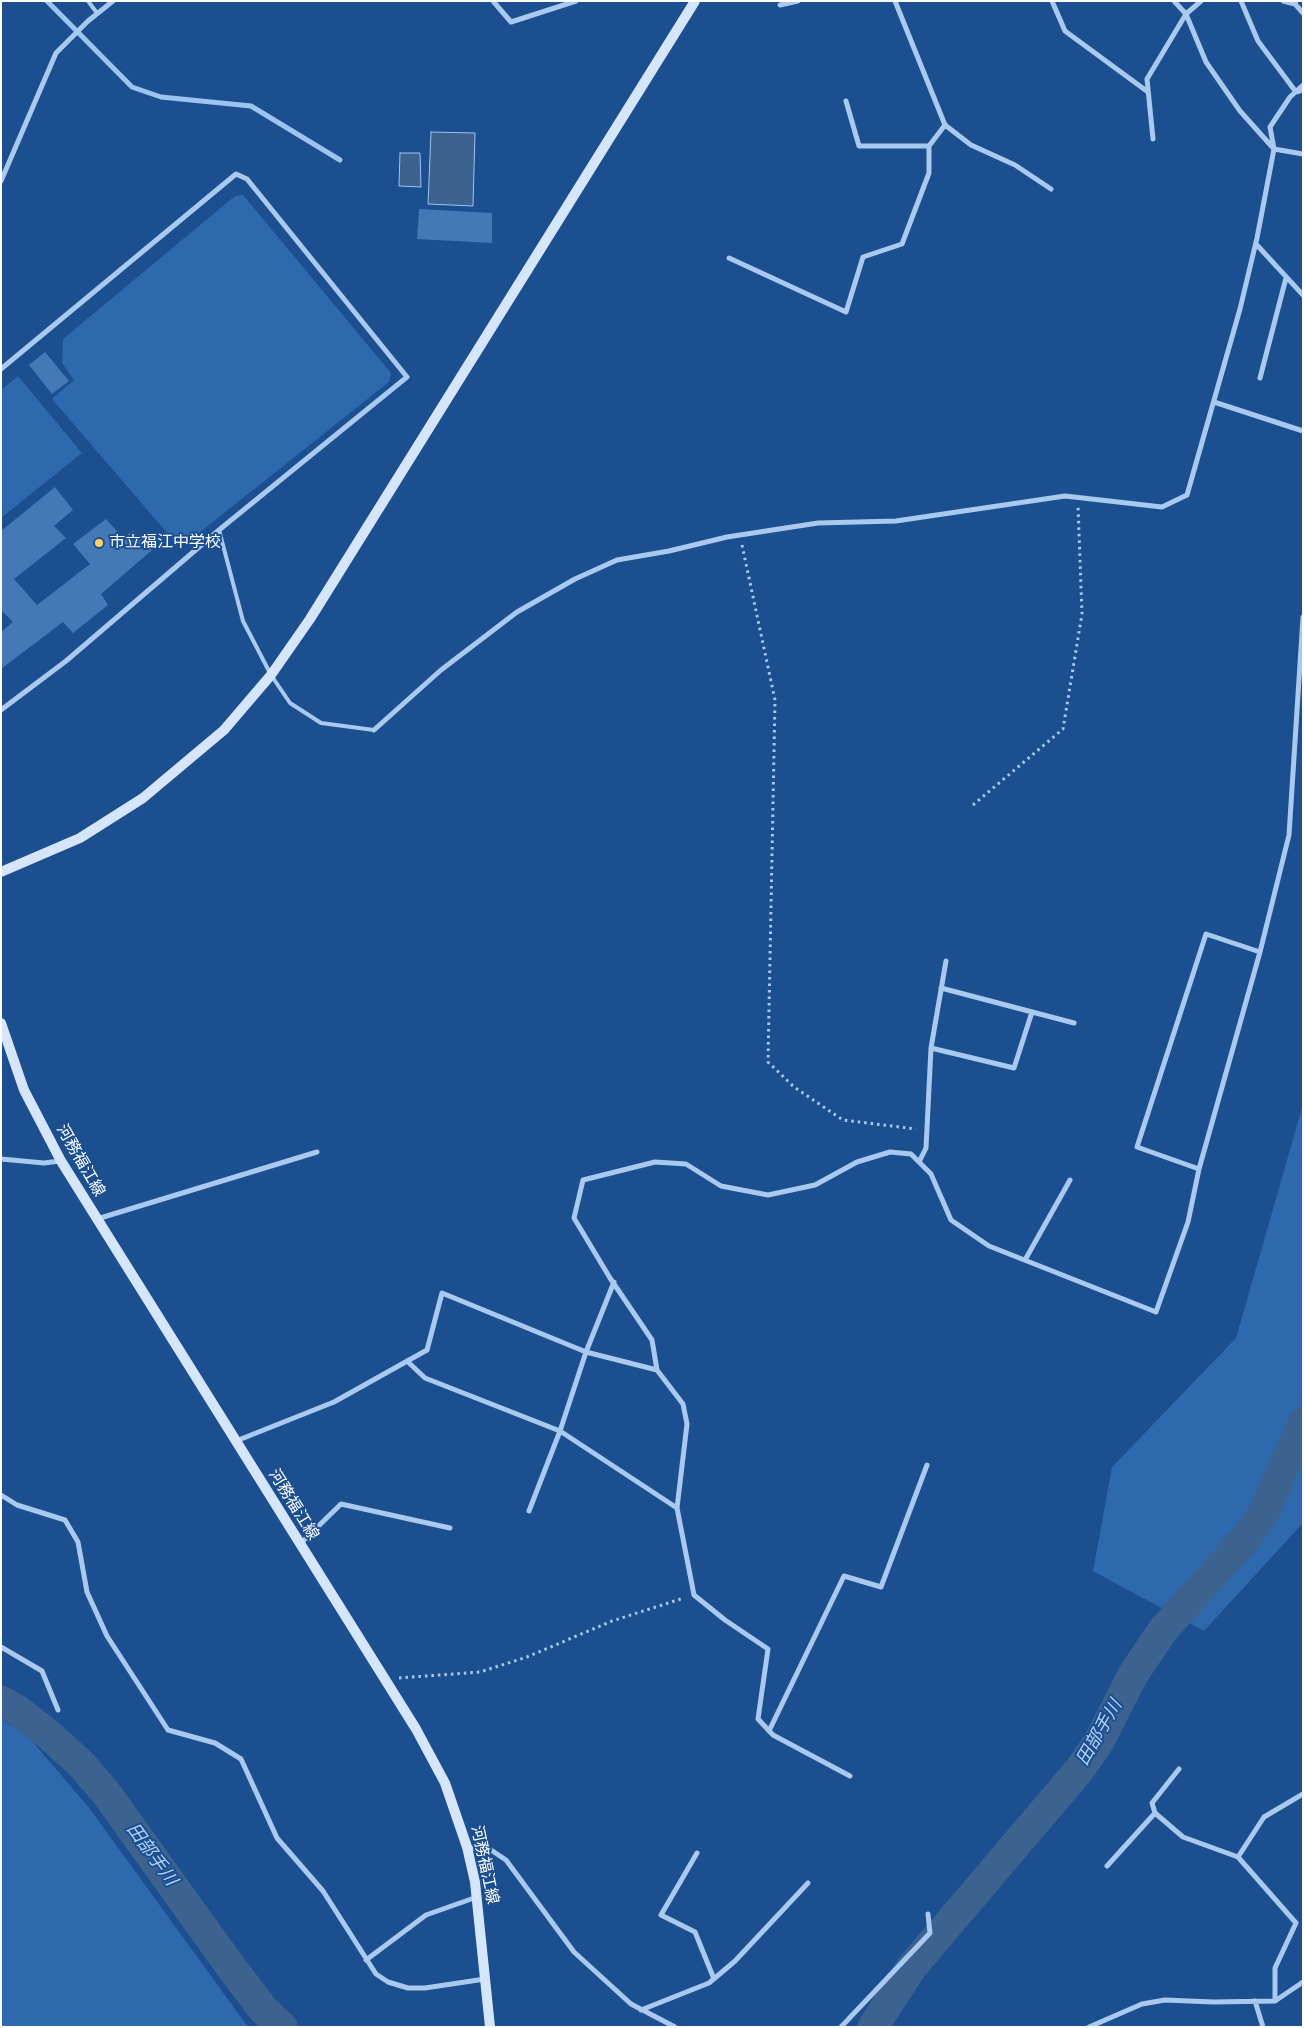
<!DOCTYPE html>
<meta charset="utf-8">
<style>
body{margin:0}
#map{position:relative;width:1304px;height:2028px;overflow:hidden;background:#1b4f8f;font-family:Poppins,sans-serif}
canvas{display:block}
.frame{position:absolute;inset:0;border:2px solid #fff;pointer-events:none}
</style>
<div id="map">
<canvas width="1304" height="2028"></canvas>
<div class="frame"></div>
</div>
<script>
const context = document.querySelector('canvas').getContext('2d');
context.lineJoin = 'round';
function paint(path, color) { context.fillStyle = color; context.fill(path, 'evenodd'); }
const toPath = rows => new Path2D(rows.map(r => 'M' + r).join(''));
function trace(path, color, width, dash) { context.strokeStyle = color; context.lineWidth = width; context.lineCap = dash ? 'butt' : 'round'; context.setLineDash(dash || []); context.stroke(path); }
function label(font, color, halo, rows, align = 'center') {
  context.font = font + ' Poppins,"Noto Sans JP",sans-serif'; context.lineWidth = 4; context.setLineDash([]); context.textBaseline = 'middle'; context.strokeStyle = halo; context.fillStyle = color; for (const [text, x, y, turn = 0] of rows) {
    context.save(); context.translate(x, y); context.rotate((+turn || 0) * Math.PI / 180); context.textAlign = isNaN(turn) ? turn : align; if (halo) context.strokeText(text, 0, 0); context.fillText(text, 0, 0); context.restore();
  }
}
paint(toPath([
 [243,195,391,373,389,382,180,548,52,399,74,380,62,363,63,339,235,196],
 [18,376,82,453,1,518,1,390],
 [1303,1104,1303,1523,1204,1631,1093,1571,1112,1467,1236,1338],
 [1,1719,26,1734,90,1809,248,2027,1,2027]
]), '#2e69ad');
const water = toPath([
 [431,132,475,133,473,206,428,204,431,132],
 [400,153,420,153,421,187,399,186,400,153]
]);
paint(water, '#3c6290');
trace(water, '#9cc4f0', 1);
trace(toPath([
 [47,1,132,87,161,97,251,106,340,160]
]), '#9cc4f0', 5);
trace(toPath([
 [1,1701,17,1710,48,1734,80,1763,106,1793,231,1967,263,2009,282,2027],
 [873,2027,911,1968,1080,1769,1098,1743,1134,1673,1163,1630,1247,1537,1265,1510,1303,1423]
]), '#3c6290', 31);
paint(toPath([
 [419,209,492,213,492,243,417,239],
 [45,352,69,381,52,394,29,365],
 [55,487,73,510,54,526,66,538,14,579,37,605,90,564,73,544,106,519,123,538,133,531,152,550,101,594,108,605,73,633,63,622,1,669,1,632,13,622,1,610,1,531]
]), '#4478b7');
trace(toPath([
 [742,545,775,700,768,1062,794,1087,843,1120,916,1129],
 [973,805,1063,729,1082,614,1078,506],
 [399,1678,480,1672,527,1657,612,1621,684,1598]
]), '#a9c9ee', 3, [2.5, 4]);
trace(toPath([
 [88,1,97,13],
 [219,530,243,621,271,675,290,703,321,723,374,730]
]), '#a9c9ee', 4);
trace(toPath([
 [493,1,511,22,576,1],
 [895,1,945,125,971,145,1015,165,1051,189],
 [1052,1,1065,31,1148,92],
 [1241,1,1258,41,1296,92,1303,90],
 [1283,1,1295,4,1296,1],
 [1295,4,1303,13],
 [780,5,798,1],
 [1303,85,1290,97,1270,127,1274,149,1303,154],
 [846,101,859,146,929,146],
 [1153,139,1147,79,1186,14,1201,1],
 [1,181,56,53,88,21,113,1],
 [1256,244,1303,295],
 [729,258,846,312,863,257,902,244,929,173,929,146,945,125],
 [1,369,236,174,247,179,407,377,219,530,66,661,1,710],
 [1260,378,1286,278],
 [1214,402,1303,431],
 [374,730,441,670,517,612,575,579,617,560,669,551,727,537,818,523,896,521,1065,496,1162,507,1187,495,1240,309,1257,238,1274,149,1240,111,1206,62,1186,14,1174,1],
 [941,988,1074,1023],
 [931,1048,1014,1068,1032,1012],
 [1,1159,44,1163,60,1161],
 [919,1162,926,1148,931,1048,946,961],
 [1199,1169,1137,1147,1206,934,1260,952],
 [97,1219,317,1152],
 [1025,1260,1070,1180],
 [614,1282,586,1352,657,1370],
 [407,1361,425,1378,560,1431,529,1511],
 [236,1441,334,1402,427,1350,442,1293,586,1352,560,1431,677,1508],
 [1,1495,17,1505,65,1520,78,1542,87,1592,107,1636,168,1730,215,1743,241,1759,277,1838,323,1891,376,1974,388,1982,408,1988,425,1988,485,1979],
 [300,1544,341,1504,450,1528],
 [1,1647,42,1671,58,1710],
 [769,1731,844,1576,881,1587,927,1465],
 [1179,1769,1152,1803,1155,1813,1183,1837,1238,1857],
 [850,1776,773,1735,758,1719,768,1649,725,1620,694,1595,677,1508,687,1424,683,1404,657,1370,652,1340,610,1278,574,1218,583,1180,655,1162,686,1164,721,1186,768,1195,815,1185,857,1162,890,1152,911,1154,931,1174,951,1220,989,1246,1156,1312,1188,1222,1199,1169,1260,952,1289,835,1303,617],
 [467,1847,491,1850,506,1860,574,1952,631,2004,675,2027],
 [697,1853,661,1915,695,1932,714,1979],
 [1107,1866,1155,1813],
 [366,1960,426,1915,477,1897],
 [1255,2001,1263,2027],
 [1275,2001,1275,1968,1296,1923,1238,1857,1264,1817,1303,1794],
 [641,2010,709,1983,735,1961,808,1883],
 [841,2027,930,1933,928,1914],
 [1089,2027,1142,2004,1165,2000,1213,2002,1275,2001,1303,1982]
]), '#a9c9ee', 5);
trace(toPath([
 [1,872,80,838,143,798,224,730,271,675,310,619,695,1],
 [1,1023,24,1090,61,1161,416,1729,445,1783,467,1847,475,1882,490,2027]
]), '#d6e6fa', 10);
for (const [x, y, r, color] of [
 [99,543,5,"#ffd166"]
]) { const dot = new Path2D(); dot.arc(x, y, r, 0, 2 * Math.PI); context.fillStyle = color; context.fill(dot); trace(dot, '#1b4f8f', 2); }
label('16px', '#fff', '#1b4f8f', [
 ["市立福江中学校",109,543]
], 'left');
label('16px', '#fff', '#1b4f8f', [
 ["河務福江線",80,1161,60],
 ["河務福江線",293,1505,58],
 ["河務福江線",484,1865,78]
]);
label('italic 18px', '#b5d3f5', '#1b4f8f', [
 ["田部手川",1100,1733,-60],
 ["田部手川",151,1855,54]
]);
</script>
